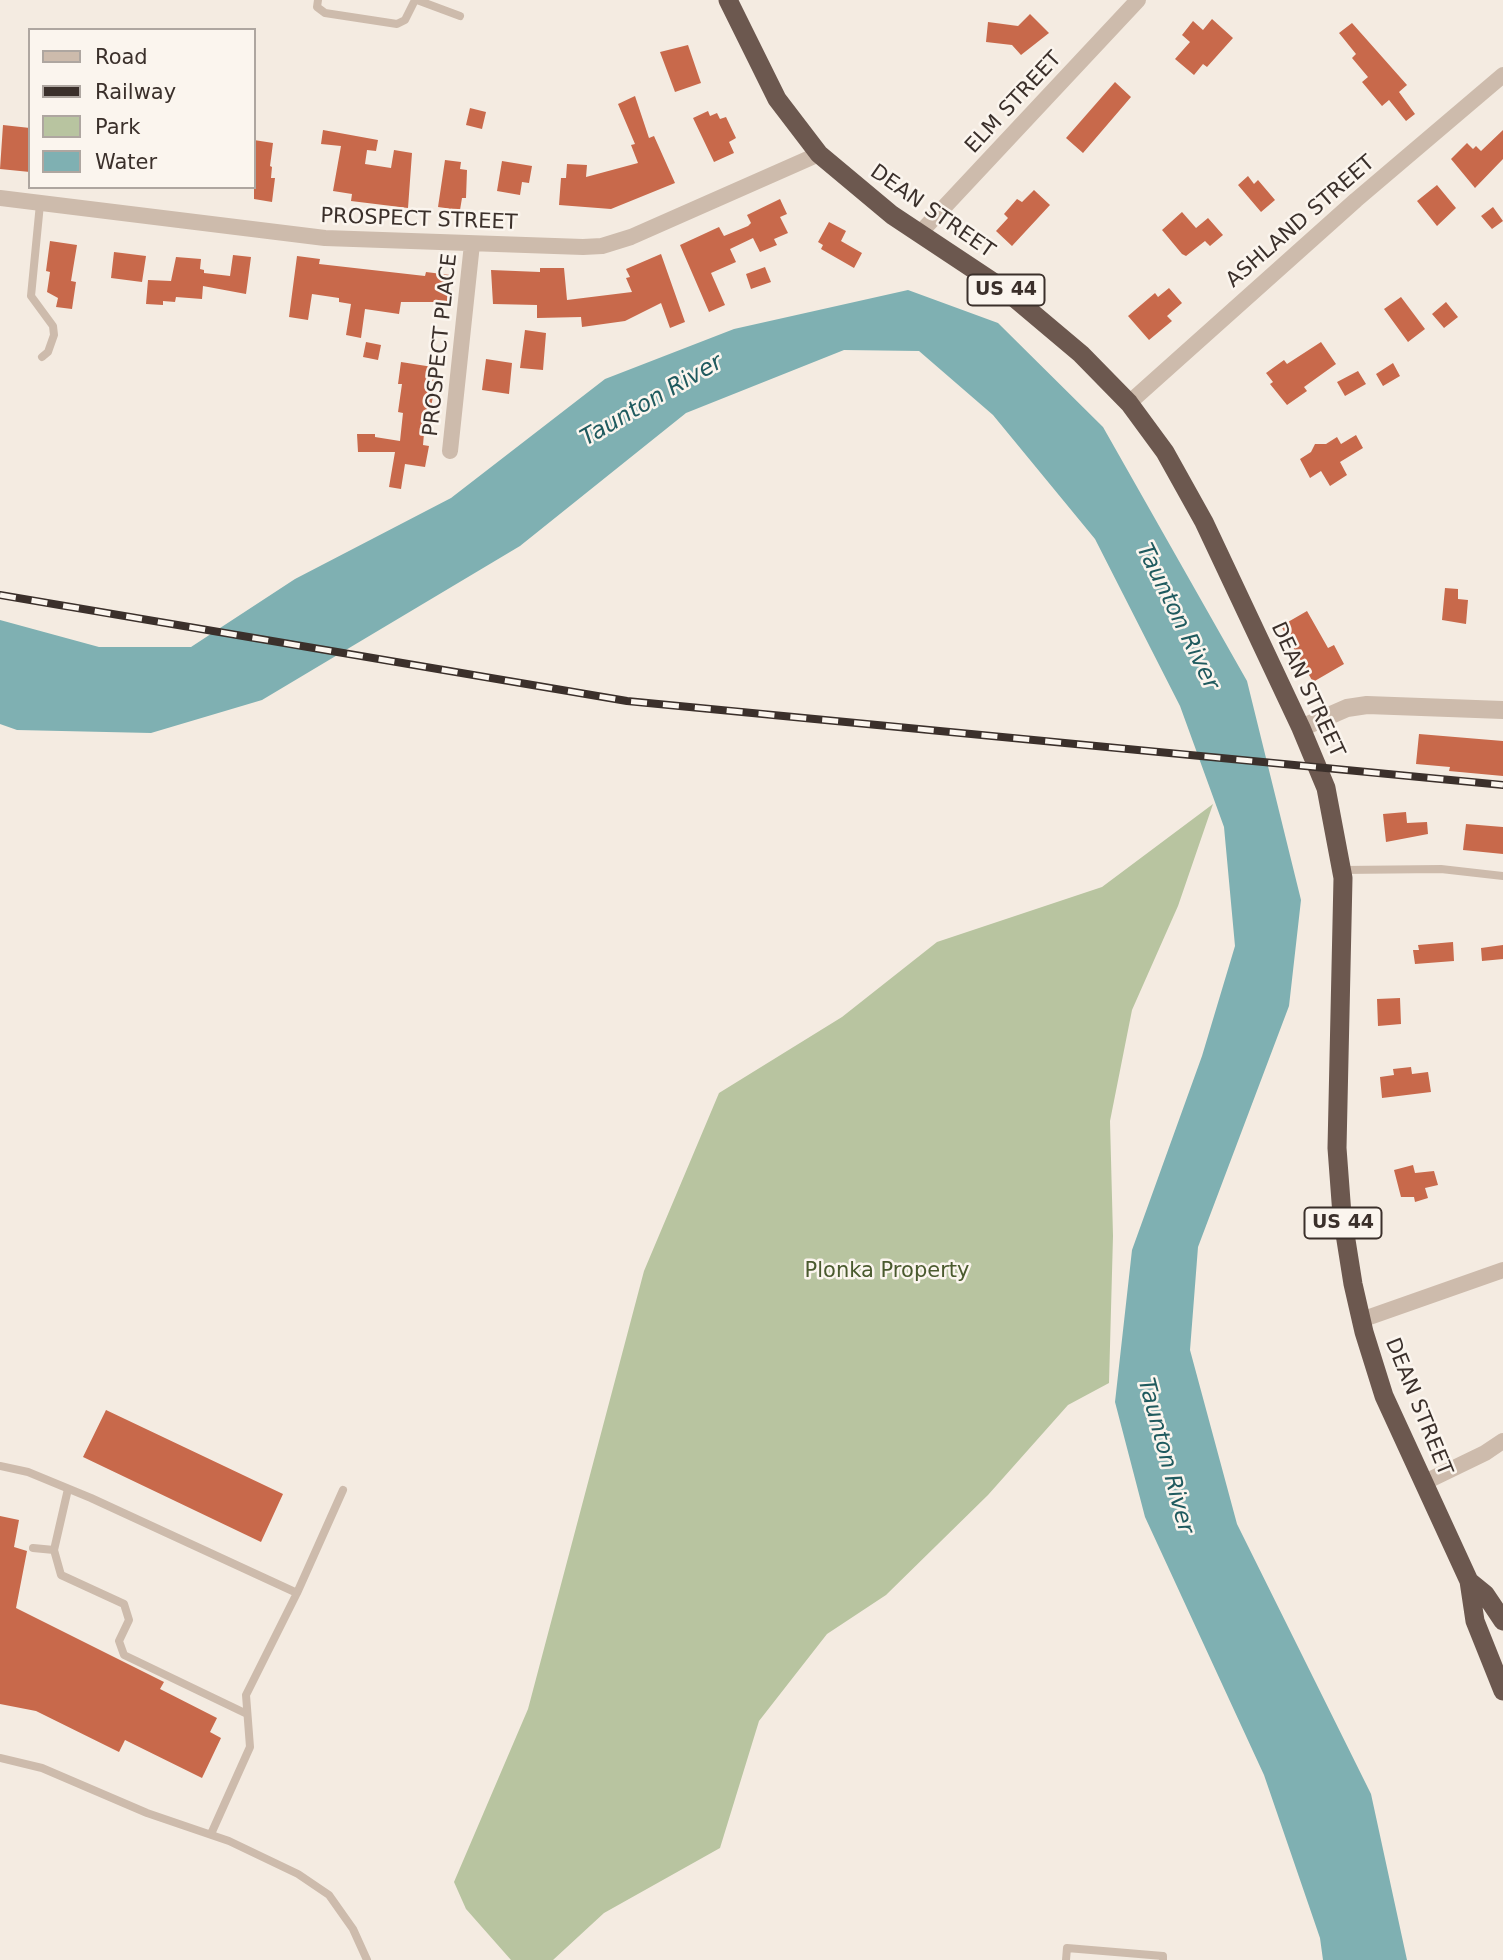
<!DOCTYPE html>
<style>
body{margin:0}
#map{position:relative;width:1503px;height:1960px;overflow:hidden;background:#f4ebe1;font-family:"DejaVu Sans",sans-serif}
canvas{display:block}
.legend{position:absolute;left:28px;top:28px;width:228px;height:161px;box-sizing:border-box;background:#fbf5ee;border:2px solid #aea6a0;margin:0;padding:9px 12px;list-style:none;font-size:21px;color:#3b302b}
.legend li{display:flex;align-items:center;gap:14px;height:35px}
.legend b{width:35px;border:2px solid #aea6a0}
</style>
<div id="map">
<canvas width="1503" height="1960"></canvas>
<ul class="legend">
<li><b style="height:9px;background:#cdbbac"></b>Road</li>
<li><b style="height:9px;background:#3b302b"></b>Railway</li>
<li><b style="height:19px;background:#b8c4a0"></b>Park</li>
<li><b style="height:19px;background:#7fb0b2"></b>Water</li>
</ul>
</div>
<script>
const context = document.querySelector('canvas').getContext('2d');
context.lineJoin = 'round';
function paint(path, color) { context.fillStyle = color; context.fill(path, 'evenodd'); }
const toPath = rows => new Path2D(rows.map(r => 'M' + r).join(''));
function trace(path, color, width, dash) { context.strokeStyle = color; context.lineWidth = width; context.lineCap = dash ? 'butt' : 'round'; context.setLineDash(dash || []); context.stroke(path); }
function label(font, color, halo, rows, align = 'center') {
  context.font = font + ' "DejaVu Sans",sans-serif'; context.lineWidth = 5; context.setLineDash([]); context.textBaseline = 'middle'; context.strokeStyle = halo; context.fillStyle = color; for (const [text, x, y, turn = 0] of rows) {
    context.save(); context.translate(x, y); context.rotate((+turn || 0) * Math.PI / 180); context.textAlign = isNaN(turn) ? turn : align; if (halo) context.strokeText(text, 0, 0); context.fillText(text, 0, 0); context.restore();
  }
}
paint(toPath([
 [1213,804,1178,906,1132,1010,1110,1121,1113,1236,1109,1383,1068,1405,988,1495,886,1595,827,1634,759,1721,720,1848,604,1913,553,1960,511,1960,466,1909,454,1882,528,1709,644,1271,719,1093,842,1017,937,942,1102,887]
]), '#b8c4a0');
paint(toPath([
 [908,290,998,323,1103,427,1247,681,1301,900,1289,1006,1198,1247,1190,1350,1237,1524,1371,1794,1407,1960,1323,1960,1320,1938,1264,1775,1145,1517,1115,1402,1132,1250,1202,1056,1235,946,1224,827,1180,706,1095,539,993,415,919,351,844,350,686,413,520,546,262,700,151,733,17,730,0,724,0,620,99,647,191,647,295,579,451,498,605,379,734,329]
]), '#7fb0b2');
paint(toPath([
 [1030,14,1049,33,1021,55,1012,45,986,42,988,22,1018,26],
 [1212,19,1233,38,1207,67,1203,64,1194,75,1175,59,1190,42,1182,35,1193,21,1203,30],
 [1352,23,1407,85,1399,92,1415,114,1406,121,1389,100,1382,106,1362,82,1368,77,1352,58,1356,54,1339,33],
 [688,45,701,83,675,92,660,52],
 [1115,82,1131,97,1083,153,1066,138],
 [635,96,649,138,654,136,675,183,611,209,559,205,561,178,566,178,567,164,587,165,586,177,638,163,631,145,635,144,618,104],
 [470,108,486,112,482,129,466,125],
 [708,111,710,116,717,113,720,119,726,117,736,138,729,142,734,153,714,162,693,118],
 [3,125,30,128,30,172,0,169],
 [323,130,378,140,376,151,367,150,365,164,391,168,394,150,412,153,408,208,351,201,352,194,333,191,341,146,321,144],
 [1503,130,1503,159,1475,188,1451,159,1467,143,1473,149,1476,146,1481,151],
 [254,140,273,143,270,166,272,167,271,178,275,178,272,202,254,199],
 [445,160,461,162,460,169,467,170,466,198,462,198,460,210,438,207],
 [502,161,532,166,529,183,522,182,520,195,497,191],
 [1248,176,1254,184,1258,180,1275,200,1261,212,1238,185],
 [1437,185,1456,208,1437,226,1417,201],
 [1034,190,1050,205,1012,246,996,231,1008,218,1004,214,1017,199,1022,202],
 [780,199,787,214,780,217,788,233,774,239,777,245,760,252,753,238,730,249,736,262,711,273,725,305,709,312,680,245,719,227,724,236,748,226,751,223,747,215],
 [1493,207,1503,221,1492,229,1481,216],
 [1182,212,1196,228,1208,218,1223,235,1210,246,1205,241,1186,256,1182,254,1162,230],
 [829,222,846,231,841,241,862,253,854,268,821,249,823,245,818,242],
 [50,241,77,245,71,281,76,282,72,309,56,307,58,298,47,292,50,272,46,271],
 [114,252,146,256,142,282,111,278],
 [661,254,685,322,670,328,661,303,625,321,582,327,581,317,537,318,537,305,493,304,491,270,540,272,540,268,564,268,567,300,632,292,626,278,630,277,626,269],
 [233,255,251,257,246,294,203,286,202,299,176,297,175,302,163,301,163,305,146,304,148,280,171,281,176,257,201,259,200,269,204,270,204,273,230,276],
 [297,256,320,259,319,264,425,276,426,272,450,275,447,302,401,302,399,314,365,309,361,338,346,335,351,304,339,302,339,298,312,294,308,320,289,317],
 [765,267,771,282,751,289,746,274],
 [1169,288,1182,303,1167,316,1172,321,1149,340,1128,316,1155,293,1158,297],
 [1401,297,1425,329,1408,342,1384,309],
 [1446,302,1458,317,1444,328,1432,314],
 [525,330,546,333,543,370,520,368],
 [366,342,381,345,378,360,363,357],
 [1321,342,1336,364,1304,387,1307,391,1287,405,1270,384,1273,382,1266,373,1284,360,1287,364],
 [486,359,512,363,509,394,482,390],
 [401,362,439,368,430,411,426,410,423,445,429,446,425,467,405,464,401,489,389,487,395,452,358,452,357,434,375,434,375,437,400,441,403,413,398,412,402,384,398,384],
 [1393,363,1400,376,1383,386,1376,374],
 [1358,371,1366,384,1345,396,1337,382],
 [1356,435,1363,448,1340,462,1347,475,1330,486,1321,471,1310,478,1300,459,1311,452,1315,444,1326,444,1337,437,1341,444],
 [1445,588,1458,589,1458,599,1468,600,1466,624,1442,620],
 [1307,611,1328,648,1334,645,1344,664,1313,682,1281,626],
 [1419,734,1503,741,1503,776,1449,771,1450,767,1416,764],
 [1406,812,1407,823,1427,822,1428,834,1386,842,1383,814],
 [1466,824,1503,827,1503,854,1463,850],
 [1453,942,1454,961,1415,964,1413,950,1419,950,1418,945],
 [1503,945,1503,959,1482,961,1481,948],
 [1400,998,1401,1024,1378,1026,1377,999],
 [1411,1067,1412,1074,1428,1072,1431,1092,1382,1098,1380,1077,1394,1075,1393,1069],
 [1413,1165,1415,1173,1434,1171,1438,1185,1425,1188,1428,1198,1415,1202,1414,1197,1401,1197,1394,1170],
 [106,1410,283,1494,261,1542,83,1457],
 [0,1516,19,1520,14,1547,27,1551,16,1608,164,1682,160,1689,217,1718,210,1732,221,1738,202,1778,125,1740,119,1752,36,1711,0,1704]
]), '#c8694b');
trace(toPath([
 [318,0,317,7,325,13,397,24,405,20,415,0],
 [417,0,460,16],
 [40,204,31,296,53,326,54,335,48,352,42,357],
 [1342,870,1441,869,1503,876],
 [0,1466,28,1472,91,1498,297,1593,246,1695,250,1747,211,1834],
 [33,1548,54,1550,68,1489],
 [54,1550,61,1575,124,1604,129,1620,119,1641,124,1655,247,1714],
 [297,1593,343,1490],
 [0,1758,42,1768,147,1813,229,1841,298,1874,329,1895,353,1929,367,1960],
 [1066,1960,1067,1948,1163,1956,1163,1960]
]), '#cdbbac', 8);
trace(toPath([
 [0,198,325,238,583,247,602,246,631,237,819,154],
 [919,234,1138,0],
 [1129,403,1356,200,1503,75],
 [450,451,472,244],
 [1361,1320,1503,1270],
 [1423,1483,1485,1453,1503,1441]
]), '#cdbbac', 16);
trace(toPath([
 [1301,728,1347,708,1367,705,1503,710]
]), '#cdbbac', 18);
trace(toPath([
 [728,0,777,99,819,154,892,215,1005,290,1081,354,1129,403,1165,452,1204,522,1301,728,1326,788,1343,878,1337,1148,1342,1215,1353,1284,1364,1332,1384,1396,1469,1581,1475,1621,1503,1691],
 [1469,1581,1485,1594,1503,1621]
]), '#6c584f', 19);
const rail = toPath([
 [0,595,627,701,1503,785]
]);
trace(rail, '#3b302b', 8);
trace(rail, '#fbf5ee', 5, [16]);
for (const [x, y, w] of [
 [1006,290,77],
 [1343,1223,77]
]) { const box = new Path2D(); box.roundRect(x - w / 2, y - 15.5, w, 31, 5); context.fillStyle = '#fbf5ee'; context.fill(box); trace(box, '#3b302b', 2); }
label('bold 19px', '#3b302b', null, [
 ["US 44",1006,290],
 ["US 44",1343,1223]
]);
label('21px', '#3b302b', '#fbf5ee', [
 ["ELM STREET",1014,103,-47],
 ["DEAN STREET",932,212,35],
 ["PROSPECT STREET",419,220,2],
 ["ASHLAND STREET",1301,222,-41],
 ["PROSPECT PLACE",441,345,-84],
 ["DEAN STREET",1307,690,65],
 ["DEAN STREET",1418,1407,68]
]);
label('21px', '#4a5a2e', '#fbf5ee', [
 ["Plonka Property",887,1272]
]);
label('italic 23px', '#1f5a5e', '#fbf5ee', [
 ["Taunton River",652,401,-30],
 ["Taunton River",1177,617,64],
 ["Taunton River",1165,1456,75]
]);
</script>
